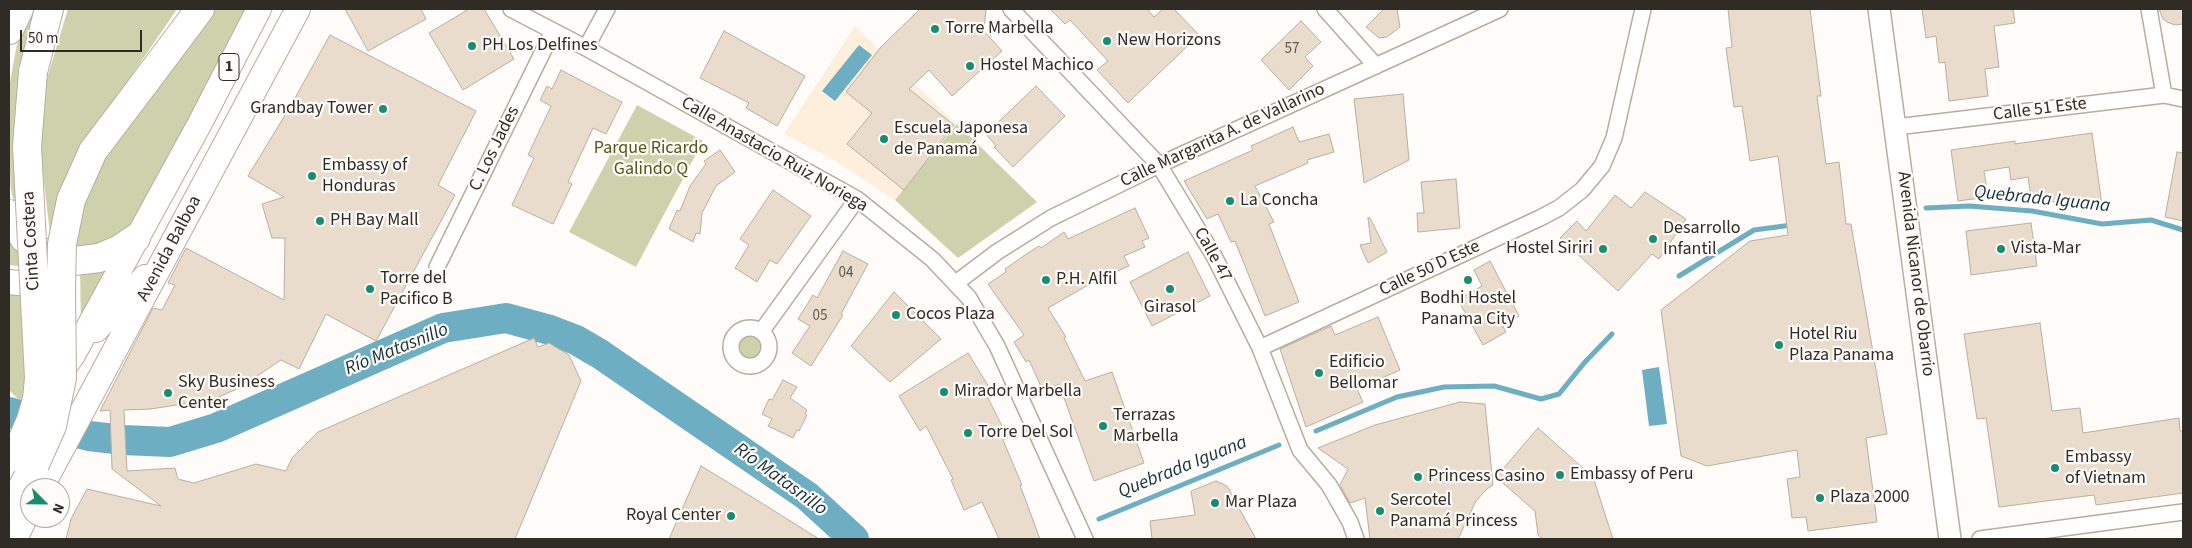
<!DOCTYPE html>
<meta charset="utf-8">
<style>
body{margin:0}
#map{position:relative;width:2192px;height:548px;overflow:hidden;background:#fefbf8;font-family:"Source Sans 3",sans-serif}
canvas{display:block}
.frame{position:absolute;inset:0;border:10px solid #302b25;pointer-events:none}
.north{position:absolute;left:20px;top:478px;width:50px;height:50px;box-sizing:border-box;background:#fefbf8;border:1px solid #aca8a4;border-radius:50%;rotate:113deg;font-size:14px;font-weight:700;line-height:20px;text-align:center;color:#302b25}
.north::after{content:'';display:block;margin:auto;width:18px;height:22px;background:#178c6e;clip-path:polygon(50% 0,100% 100%,50% 72%,0 100%)}
.scale{position:absolute;left:20px;top:30px;width:122px;height:22px;box-sizing:border-box;border:2px solid #302b25;border-top:0;padding-left:6px;font-size:15px;line-height:18px;white-space:nowrap;color:#302b25;-webkit-text-stroke:4px #fefbf8;paint-order:stroke}
</style>
<div id="map">
<canvas width="2192" height="548"></canvas>
<div class="frame"></div>
<div class="north">N</div>
<div class="scale">50 m</div>
</div>
<script>
const context = document.querySelector('canvas').getContext('2d');
context.lineJoin = 'round';
function paint(path, color) { context.fillStyle = color; context.fill(path, 'evenodd'); }
const toPath = rows => new Path2D(rows.map(r => 'M' + r).join(''));
function trace(path, color, width, dash) { context.strokeStyle = color; context.lineWidth = width; context.lineCap = dash ? 'butt' : 'round'; context.setLineDash(dash || []); context.stroke(path); }
function label(font, color, halo, rows, align = 'center') {
  context.font = font + ' "Source Sans 3",sans-serif'; context.lineWidth = 4.5; context.setLineDash([]); context.textBaseline = 'middle'; context.strokeStyle = halo; context.fillStyle = color; for (const [text, x, y, turn = 0] of rows) {
    context.save(); context.translate(x, y); context.rotate((+turn || 0) * Math.PI / 180); context.textAlign = isNaN(turn) ? turn : align; if (halo) context.strokeText(text, 0, 0); context.fillText(text, 0, 0); context.restore();
  }
}
paint(toPath([
 [855,26,1037,202,958,258,895,200,834,160,784,134]
]), '#feefdd');
paint(toPath([
 [30,9,39,9,16,211,11,190,9,153,9,88,17,44],
 [68,9,177,9,89,138,59,194,52,250,41,157,42,95],
 [214,9,252,9,132,231,74,255,83,203,97,170,114,139],
 [637,105,703,141,636,267,569,232],
 [957,124,1037,202,958,258,895,200],
 [9,226,27,267,9,265],
 [120,257,81,325,80,268],
 [9,292,28,297,25,406,9,390],
 '740 347a10 10 0 1 1 20 0a10 10 0 1 1-20 0Z'
]), '#ced2ac');
paint(toPath([
 [859,45,872,55,835,101,822,91],
 [1659,367,1667,424,1649,426,1642,370]
]), '#6daec2');
trace(toPath([
 [1926,208,1969,206,2032,211,2102,224,2151,220,2183,230],
 [1679,276,1754,230,1792,225],
 [1316,431,1397,397,1444,387,1494,386,1541,399,1559,394,1585,362,1612,334],
 [1099,519,1279,445]
]), '#6daec2', 5);
trace(toPath([
 [9,412,43,424,89,436,123,440,170,442,216,428,443,328,506,318,550,330,576,340,600,354,807,496,854,539]
]), '#6daec2', 30);
const building = toPath([
 [345,9,421,9,426,19,368,51,345,9],
 [469,9,484,9,514,59,463,90,429,33,469,9],
 [920,9,986,9,984,31,1002,51,952,96,929,70,909,89,954,125,904,190,847,144,872,113,846,92,881,47,920,9],
 [1050,9,1147,9,1154,17,1163,9,1174,9,1199,35,1128,103,1097,70,1108,61,1070,20,1065,24,1050,9],
 [1384,9,1397,9,1400,27,1387,37,1379,38,1366,27,1384,9],
 [1728,9,1810,9,1821,96,1817,96,1826,164,1839,162,1846,224,1851,224,1887,434,1866,438,1877,522,1808,531,1806,517,1792,518,1787,479,1800,477,1797,450,1707,466,1681,456,1661,310,1750,241,1788,235,1778,156,1750,161,1742,106,1734,107,1726,48,1732,47,1728,9],
 [1922,9,2013,9,2015,23,1994,26,1999,67,1985,69,1988,96,1949,101,1945,62,1939,63,1936,36,1926,38,1922,9],
 [2159,9,2183,9,2183,24,2175,25,2167,22,2163,19,2159,9],
 [1301,21,1321,42,1305,57,1313,66,1289,90,1261,60,1301,21],
 [724,31,805,76,777,126,746,108,749,103,700,78,724,31],
 [330,35,476,111,438,185,455,195,376,341,326,314,299,369,281,360,241,387,203,404,202,401,151,409,124,410,127,471,175,468,178,479,194,483,256,464,286,471,292,458,318,432,534,338,538,347,549,343,569,355,581,381,515,539,66,539,71,519,87,489,161,506,112,469,110,410,100,411,153,308,162,310,175,285,168,283,186,248,284,300,285,238,272,238,262,204,284,197,248,176,290,107,330,35],
 [561,70,622,102,606,134,593,128,568,182,572,184,553,224,512,205,534,158,528,155,551,106,540,100,547,86,552,89,561,70],
 [1036,86,1065,116,1013,167,994,147,996,146,986,134,1036,86],
 [1403,94,1409,160,1364,183,1354,99,1403,94],
 [1293,127,1299,142,1329,134,1334,152,1307,160,1308,163,1255,186,1274,222,1269,224,1299,302,1265,316,1235,241,1231,242,1218,214,1207,219,1184,181,1253,150,1251,146,1293,127],
 [2092,133,2102,205,2083,208,2031,197,2028,177,2011,180,2009,167,1984,171,1988,197,1958,201,1951,150,2015,141,2015,144,2092,133],
 [720,150,735,172,716,186,702,213,700,234,696,233,693,242,669,229,677,210,680,211,690,186,706,164,704,161,720,150],
 [2177,152,2183,153,2183,221,2165,217,2177,152],
 [1456,179,1460,228,1418,232,1417,213,1424,213,1421,182,1456,179],
 [773,190,811,216,777,264,770,260,757,282,735,268,749,245,740,239,773,190],
 [1645,192,1686,219,1659,259,1652,254,1618,291,1560,238,1577,221,1586,231,1615,195,1631,208,1645,192],
 [1135,208,1149,238,1142,241,1145,247,1124,256,1129,266,1097,280,1048,308,1066,337,1064,338,1085,381,1112,372,1144,463,1094,481,1059,384,1043,391,1029,360,1026,362,1014,342,1024,335,988,284,1006,272,1005,269,1025,255,1039,246,1041,248,1064,232,1068,239,1135,208],
 [1368,218,1370,218,1387,252,1368,263,1360,245,1371,243,1368,218],
 [2031,223,2037,266,1971,275,1966,231,2031,223],
 [843,251,868,264,841,314,843,315,811,366,792,353,810,326,798,319,813,295,817,298,843,251],
 [1188,252,1210,296,1152,326,1130,282,1188,252],
 [1490,261,1519,316,1502,325,1506,332,1483,345,1458,300,1482,286,1474,270,1490,261],
 [894,292,941,339,890,382,851,346,894,292],
 [1378,317,1400,370,1357,389,1363,402,1306,427,1280,349,1331,326,1335,335,1378,317],
 [2040,323,2052,411,2080,408,2083,433,2179,418,2180,431,2183,431,2183,493,2096,505,2094,495,1999,507,1986,418,1977,419,1964,334,2040,323],
 [968,353,989,387,984,390,1008,438,1003,440,1022,485,1020,485,1040,539,999,539,982,502,964,510,951,480,953,479,926,426,920,431,899,396,968,353],
 [783,380,797,387,790,398,807,410,805,414,807,415,799,431,797,430,793,438,768,426,772,419,762,414,769,399,772,400,783,380],
 [1460,402,1485,404,1493,485,1487,489,1476,501,1458,539,1370,539,1365,498,1350,503,1340,485,1348,469,1318,448,1375,425,1460,402],
 [1538,428,1593,477,1613,539,1543,539,1538,535,1535,511,1496,477,1538,428],
 [701,466,752,497,819,539,669,539,701,466],
 [1216,481,1227,486,1256,539,1152,539,1150,521,1195,515,1191,491,1216,481]
]);
paint(building, '#e9dccc');
trace(building, '#bbae9f', 1);
const street = toPath([
 [511,9,586,48,857,199,932,259,969,298,997,346,1085,539],
 [1011,9,1159,165,1214,256,1260,348,1300,450,1329,485,1350,522,1356,539],
 [1325,9,1376,66],
 [2149,9,2164,95],
 [586,48,607,9],
 [1896,127,2164,95,2183,99],
 [437,267,553,31],
 [956,283,997,252,1051,218,1159,165,1500,9],
 '731 347a19 19 0 1 1 38 0a19 19 0 1 1-38 0Z',
 [761,332,857,199],
 [1260,348,1540,218,1559,208,1582,190,1602,166,1614,138,1643,9],
 [1980,539,2183,512]
]);
const secondary = toPath([
 [1879,9,1950,539]
]);
const primary = toPath([
 [9,282,29,284,39,291,44,301],
 [96,330,145,277],
 [58,376,73,355,199,125,259,9],
 [41,488,298,9],
 [15,539,30,508]
]);
const highway = toPath([
 [9,30,19,9],
 [33,72,49,9],
 [143,85,200,9],
 [9,214,24,238,37,250,63,260,74,261,99,258,120,249,136,238],
 [9,512,35,464]
]);
trace(street, '#b9ac9d', 18);
trace(secondary, '#b9ac9d', 24);
trace(primary, '#b9ac9d', 26);
trace(highway, '#b9ac9d', 30);
trace(street, '#fff', 15);
trace(secondary, '#fff', 21);
trace(primary, '#fff', 24);
trace(highway, '#fff', 28);
const highwayBridge = toPath([
 [15,457,31,420,37,399,39,378,27,146,33,72],
 [35,464,52,426,62,378,61,288,62,244,71,200,93,151,143,85]
]);
trace(highwayBridge, '#b9ac9d', 30, []);
trace(highwayBridge, '#fff', 28);
for (const [x, y, r, color] of [
 [935,29,5,"#178c6e"],
 [1107,41,5,"#178c6e"],
 [472,46,5,"#178c6e"],
 [970,66,5,"#178c6e"],
 [383,109,5,"#178c6e"],
 [884,139,5,"#178c6e"],
 [312,176,5,"#178c6e"],
 [1230,201,5,"#178c6e"],
 [320,221,5,"#178c6e"],
 [1653,239,5,"#178c6e"],
 [1603,249,5,"#178c6e"],
 [2001,249,5,"#178c6e"],
 [1046,280,5,"#178c6e"],
 [1468,280,5,"#178c6e"],
 [370,289,5,"#178c6e"],
 [1170,289,5,"#178c6e"],
 [896,315,5,"#178c6e"],
 [1779,345,5,"#178c6e"],
 [1319,373,5,"#178c6e"],
 [944,392,5,"#178c6e"],
 [168,393,5,"#178c6e"],
 [1103,426,5,"#178c6e"],
 [968,433,5,"#178c6e"],
 [2055,468,5,"#178c6e"],
 [1560,475,5,"#178c6e"],
 [1418,477,5,"#178c6e"],
 [1820,498,5,"#178c6e"],
 [1215,503,5,"#178c6e"],
 [1380,511,5,"#178c6e"],
 [731,516,5,"#178c6e"]
]) { const dot = new Path2D(); dot.arc(x, y, r, 0, 2 * Math.PI); context.fillStyle = color; context.fill(dot); trace(dot, '#fefbf8', 2); }
label('15px', '#5e574f', null, [
 ["57",1292,50],
 ["04",846,274],
 ["05",820,317]
]);
for (const [x, y, w] of [
 [229,67,20]
]) { const box = new Path2D(); box.roundRect(x - w / 2, y - 13.5, w, 27, 4); context.fillStyle = '#fefbf8'; context.fill(box); trace(box, '#302b25', 1); }
label('bold 16px', '#302b25', null, [
 ["1",229,67]
]);
label('18px', '#302b25', '#fefbf8', [
 ["Torre Marbella",945,29],
 ["New Horizons",1117,41],
 ["PH Los Delfines",482,46],
 ["Hostel Machico",980,66],
 ["Grandbay Tower",373,109,"right"],
 ["Escuela Japonesa",894,129],
 ["de Panamá",894,150],
 ["Embassy of",322,166],
 ["Honduras",322,187],
 ["La Concha",1240,201],
 ["PH Bay Mall",330,221],
 ["Desarrollo",1663,229],
 ["Infantil",1663,250],
 ["Hostel Siriri",1593,249,"right"],
 ["Vista-Mar",2011,249],
 ["Torre del",380,279],
 ["Pacifico B",380,300],
 ["P.H. Alfil",1056,280],
 ["Bodhi Hostel",1468,299,"center"],
 ["Panama City",1468,320,"center"],
 ["Girasol",1170,308,"center"],
 ["Cocos Plaza",906,315],
 ["Hotel Riu",1789,335],
 ["Plaza Panama",1789,356],
 ["Edificio",1329,363],
 ["Bellomar",1329,384],
 ["Sky Business",178,383],
 ["Center",178,404],
 ["Mirador Marbella",954,392],
 ["Terrazas",1113,416],
 ["Marbella",1113,437],
 ["Torre Del Sol",978,433],
 ["Embassy",2065,458],
 ["of Vietnam",2065,479],
 ["Embassy of Peru",1570,475],
 ["Princess Casino",1428,477],
 ["Plaza 2000",1830,498],
 ["Sercotel",1390,501],
 ["Panamá Princess",1390,522],
 ["Mar Plaza",1225,503],
 ["Royal Center",721,516,"right"]
], 'left');
label('18px', '#302b25', '#fefbf8', [
 ["Calle 51 Este",2040,110,-7],
 ["Calle Margarita A. de Vallarino",1223,136,-25],
 ["C. Los Jades",495,149,-64],
 ["Calle Anastacio Ruiz Noriega",774,155,30],
 ["Cinta Costera",32,241,-93],
 ["Avenida Balboa",170,249,-62],
 ["Calle 47",1212,255,61],
 ["Calle 50 D Este",1430,269,-25],
 ["Avenida Nicanor de Obarrio",1915,274,83]
]);
label('18px', '#545719', '#fefbf8', [
 ["Parque Ricardo",651,149],
 ["Galindo Q",651,170]
]);
label('italic 19px', '#13333c', '#fefbf8', [
 ["Quebrada Iguana",2042,200,6],
 ["Río Matasnillo",397,350,-22],
 ["Quebrada Iguana",1183,468,-22],
 ["Río Matasnillo",780,480,36]
]);
</script>
